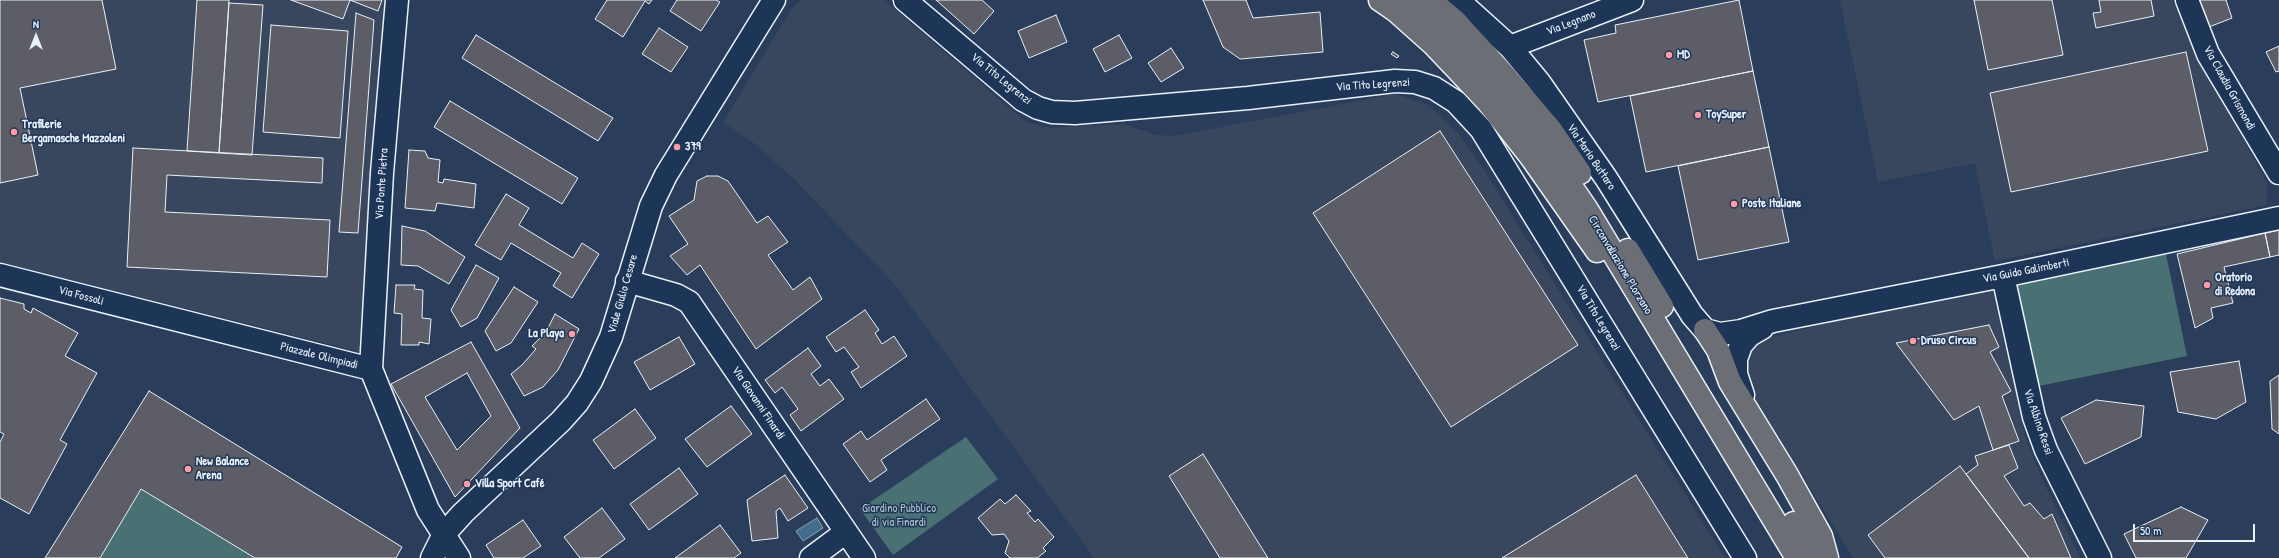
<!DOCTYPE html>
<meta charset="utf-8">
<style>
body{margin:0}
#map{position:relative;width:2279px;height:558px;overflow:hidden;background:#2a3d5a;font-family:"Patrick Hand",sans-serif}
canvas{display:block}
.north{position:absolute;left:16px;top:16px;width:40px;height:40px;-webkit-text-stroke:3px #1d3557;paint-order:stroke;rotate:0deg;font-size:11px;font-weight:700;line-height:16px;text-align:center;color:#e8f1f8}
.north::after{content:'';display:block;margin:auto;width:14px;height:18px;background:#e8f1f8;clip-path:polygon(50% 0,100% 100%,50% 72%,0 100%)}
.scale{position:absolute;left:2133px;top:524px;width:122px;height:18px;box-sizing:border-box;border:2px solid #e8f1f8;border-top:0;padding-left:5px;font-size:12px;line-height:14px;white-space:nowrap;color:#e8f1f8;-webkit-text-stroke:3px #1d3557;paint-order:stroke}
</style>
<div id="map">
<canvas width="2279" height="558"></canvas>
<div class="north">N</div>
<div class="scale">50 m</div>
</div>
<script>
const context = document.querySelector('canvas').getContext('2d');
context.lineJoin = 'round';
function paint(path, color) { context.fillStyle = color; context.fill(path, 'evenodd'); }
const toPath = rows => new Path2D(rows.map(r => 'M' + r).join(''));
function trace(path, color, width, dash) { context.strokeStyle = color; context.lineWidth = width; context.lineCap = dash ? 'butt' : 'round'; context.setLineDash(dash || []); context.stroke(path); }
function label(font, color, halo, rows, align = 'center') {
  context.font = font + ' "Patrick Hand",sans-serif'; context.lineWidth = 3; context.setLineDash([]); context.textBaseline = 'middle'; context.strokeStyle = halo; context.fillStyle = color; for (const [text, x, y, turn = 0] of rows) {
    context.save(); context.translate(x, y); context.rotate((+turn || 0) * Math.PI / 180); context.textAlign = isNaN(turn) ? turn : align; if (halo) context.strokeText(text, 0, 0); context.fillText(text, 0, 0); context.restore();
  }
}
paint(toPath([
 [0,0,386,0,371,175,361,352,0,262],
 [802,0,884,0,1012,110,1024,120,1040,126,1051,128,1123,124,1157,135,1175,136,1389,95,1398,95,1426,104,1438,113,1460,136,1484,170,1725,558,1094,558,897,287,794,179,755,144,723,122,788,15,795,5],
 [1840,0,2172,0,2218,93,2267,183,2267,205,1995,261,1975,163,1878,182],
 [1988,289,1993,293,2025,436,2041,477,2080,558,1853,558,1746,383,1745,367,1748,354,1760,340,1871,312]
]), '#39475e');
paint(toPath([
 [2166,254,2187,356,2034,387,2013,286],
 [149,391,402,547,396,558,45,558],
 [966,437,998,479,893,555,860,509]
]), '#497073');
const water = toPath([
 [817,518,823,528,803,541,796,531,817,518]
]);
paint(water, '#436d8a');
trace(water, '#85a2b6', 1);
const building = toPath([
 [0,0,102,0,116,69,20,88,38,175,0,183,0,0],
 [197,0,229,0,219,153,187,151,197,0],
 [291,0,382,0,378,11,350,0,343,19,291,0],
 [607,0,652,0,649,4,645,1,623,37,595,19,607,0],
 [677,0,716,0,720,2,701,31,670,11,677,0],
 [936,0,982,0,994,11,974,34,936,0],
 [1203,0,1246,0,1253,18,1320,12,1323,52,1240,59,1223,47,1203,0],
 [1739,0,1753,71,1598,102,1584,40,1616,33,1615,25,1739,0],
 [1974,0,2052,0,2063,55,1988,70,1974,0],
 [2099,0,2151,0,2154,16,2096,28,2093,13,2101,12,2099,0],
 [2199,0,2226,0,2232,18,2209,27,2199,0],
 [229,3,263,5,252,155,219,153,229,3],
 [356,13,374,20,358,233,339,232,356,13],
 [1056,15,1067,42,1029,58,1018,31,1056,15],
 [271,25,348,31,340,138,263,132,271,25],
 [659,28,688,47,671,72,642,54,659,28],
 [476,35,613,118,598,141,462,58,476,35],
 [1119,35,1132,58,1105,72,1093,49,1119,35],
 [2279,46,2279,71,2276,72,2266,52,2279,46],
 [1171,48,1184,68,1161,82,1148,63,1171,48],
 [1393,52,1399,56,1397,58,1391,54,1393,52],
 [2186,52,2208,151,2011,192,1990,93,2186,52],
 [1753,71,1769,147,1646,172,1630,96,1753,71],
 [450,101,578,178,562,204,434,127,450,101],
 [1440,131,1578,345,1451,427,1313,213,1440,131],
 [1769,147,1789,242,1698,260,1678,166,1769,147],
 [133,148,323,158,322,183,167,175,165,212,330,220,327,277,127,267,133,148],
 [409,150,425,151,428,158,440,160,438,182,443,183,444,179,476,184,474,208,437,203,435,211,405,208,409,150],
 [707,176,718,176,728,181,757,223,768,216,788,242,768,255,793,290,810,277,822,299,756,349,700,265,687,275,670,256,688,244,669,216,694,200,697,181,707,176],
 [506,194,529,208,519,225,573,258,582,243,599,254,572,298,553,286,561,273,511,243,501,260,475,245,506,194],
 [402,226,425,231,465,257,449,284,418,266,401,265,402,226],
 [2279,230,2279,255,2270,257,2265,233,2279,230],
 [2265,233,2270,257,2224,267,2233,303,2211,308,2213,318,2195,328,2177,254,2265,233],
 [476,265,499,278,477,318,461,327,451,310,476,265],
 [396,285,415,285,414,289,423,290,422,318,431,319,429,344,419,342,419,345,401,345,402,314,394,313,396,285],
 [514,287,538,302,511,343,496,351,485,331,514,287],
 [0,298,24,304,24,309,31,313,33,308,78,333,65,356,97,373,60,440,67,444,29,514,0,498,0,442,4,434,0,432,0,298],
 [865,310,879,330,875,333,882,344,894,336,907,356,861,388,851,372,859,367,844,347,836,352,826,337,865,310],
 [555,314,579,329,558,370,543,387,524,396,511,374,522,365,536,349,532,346,546,332,555,314],
 [1989,325,1999,347,1990,352,2011,391,2002,396,2019,441,1993,450,1979,406,1954,420,1896,343,1989,325],
 [679,337,695,364,650,390,634,362,679,337],
 [471,342,520,428,455,497,391,384,471,342],
 [467,373,491,416,457,450,425,397,467,373],
 [808,348,821,366,811,374,820,386,829,379,844,399,801,431,790,415,798,409,782,387,775,393,765,380,808,348],
 [2239,361,2246,402,2216,419,2178,412,2170,372,2239,361],
 [2279,375,2279,434,2272,429,2270,381,2279,375],
 [149,391,402,547,396,558,255,558,141,489,100,558,45,558,149,391],
 [926,399,940,419,881,460,887,470,870,482,843,444,861,431,867,440,926,399],
 [2096,400,2144,406,2141,437,2085,464,2061,418,2096,400],
 [731,406,752,434,707,467,685,439,731,406],
 [635,409,656,438,614,469,593,440,635,409],
 [2009,445,2018,468,2004,476,2024,506,2030,503,2044,519,2052,514,2071,558,2029,558,1966,474,1978,465,1975,456,2009,445],
 [1203,454,1268,558,1220,558,1169,476,1203,454],
 [1960,466,2029,558,1885,558,1868,535,1960,466],
 [679,468,698,494,649,530,630,504,679,468],
 [785,475,808,508,788,521,780,508,776,511,778,538,752,541,747,500,785,475],
 [1636,475,1688,558,1502,558,1636,475],
 [1016,495,1031,511,1027,513,1035,522,1038,519,1054,537,1043,548,1046,551,1037,558,1010,558,1005,553,1009,541,1004,534,992,535,978,518,1000,499,1005,504,1016,495],
 [2181,507,2208,520,2186,558,2136,558,2124,534,2181,507],
 [602,508,625,539,599,558,580,558,564,537,602,508],
 [523,520,541,546,523,558,494,558,486,545,523,520],
 [720,525,741,553,734,558,675,558,720,525]
]);
paint(building, '#5c5d66');
trace(building, '#e8f1f8', 1);
const minor = toPath([
 [397,0,382,173,371,369,428,510,459,558],
 [905,0,1023,100,1038,108,1052,112,1075,113,1248,98,1395,81,1415,82,1434,88,1456,102,1481,129,1745,558],
 [1458,0,1510,47,1539,82,1606,178,1692,315,1705,330,1720,334,1741,331,1773,321,2003,276,2279,218],
 [2187,0,2208,54,2279,173],
 [1510,47,1632,0],
 [0,275,371,369],
 [2003,276,2034,417,2046,450,2100,558],
 [627,281,676,295,689,302,864,558],
 [1743,395,1736,374,1736,359,1741,345,1750,335,1762,328],
 [432,558,444,534,463,513,561,421,577,403,591,381,611,337,651,206,666,175,774,0],
 [811,558,846,532]
]);
const highway = toPath([
 [1380,0,1396,11,1433,44,1487,101,1531,157,1597,251],
 [1406,0,1464,55,1498,91,1564,176,1586,208,1797,558],
 [1430,0,1455,21,1504,75,1551,130,1580,173],
 [1628,250,1662,306],
 [1705,330,1718,350,1730,382,1787,475,1821,536,1827,558],
 [1794,523,1815,558]
]);
trace(minor, '#e8f1f8', 25);
trace(highway, '#e8f1f8', 25);
trace(minor, '#1d3557', 22);
trace(highway, '#6b6f75', 22);
for (const [x, y, r, color] of [
 [1669,55,4,"#ff9aa2"],
 [1698,115,4,"#ff9aa2"],
 [14,132,4,"#ff9aa2"],
 [677,147,4,"#ff9aa2"],
 [1734,204,4,"#ff9aa2"],
 [2207,285,4,"#ff9aa2"],
 [572,334,4,"#ff9aa2"],
 [1913,341,4,"#ff9aa2"],
 [188,469,4,"#ff9aa2"],
 [467,484,4,"#ff9aa2"]
]) { const dot = new Path2D(); dot.arc(x, y, r, 0, 2 * Math.PI); context.fillStyle = color; context.fill(dot); trace(dot, '#1d3557', 1.5); }
label('12px', '#e8f1f8', '#1d3557', [
 ["Via Legnano",1571,23,-21],
 ["Via Tito Legrenzi",1001,79,39],
 ["Via Tito Legrenzi",1373,85,-4],
 ["Via Claudia Grismondi",2229,88,61],
 ["Via Mario Buttaro",1591,157,56],
 ["Via Ponte Pietra",382,184,-86],
 ["Circonvallazione Plorzano",1620,265,59],
 ["Via Guido Galimberti",2026,271,-11],
 ["Viale Giulio Cesare",623,294,-74],
 ["Via Fossoli",81,296,15],
 ["Via Tito Legrenzi",1598,318,59],
 ["Piazzale Olimpiadi",319,356,14],
 ["Via Giovanni Finardi",758,403,56],
 ["Via Albino Ressi",2038,422,71]
]);
label('bold 12px', '#e8f1f8', '#1d3557', [
 ["MD",1677,55],
 ["ToySuper",1706,115],
 ["Trafilerie",22,125],
 ["Bergamasche Mazzoleni",22,139],
 ["379",685,147],
 ["Poste Italiane",1742,204],
 ["Oratorio",2215,278],
 ["di Redona",2215,292],
 ["La Playa",564,334,"right"],
 ["Druso Circus",1921,341],
 ["New Balance",196,462],
 ["Arena",196,476],
 ["Villa Sport Café",475,484]
], 'left');
label('12px', '#b0c4c9', '#1d3557', [
 ["Giardino Pubblico",899,509],
 ["di via Finardi",899,523]
]);
</script>
